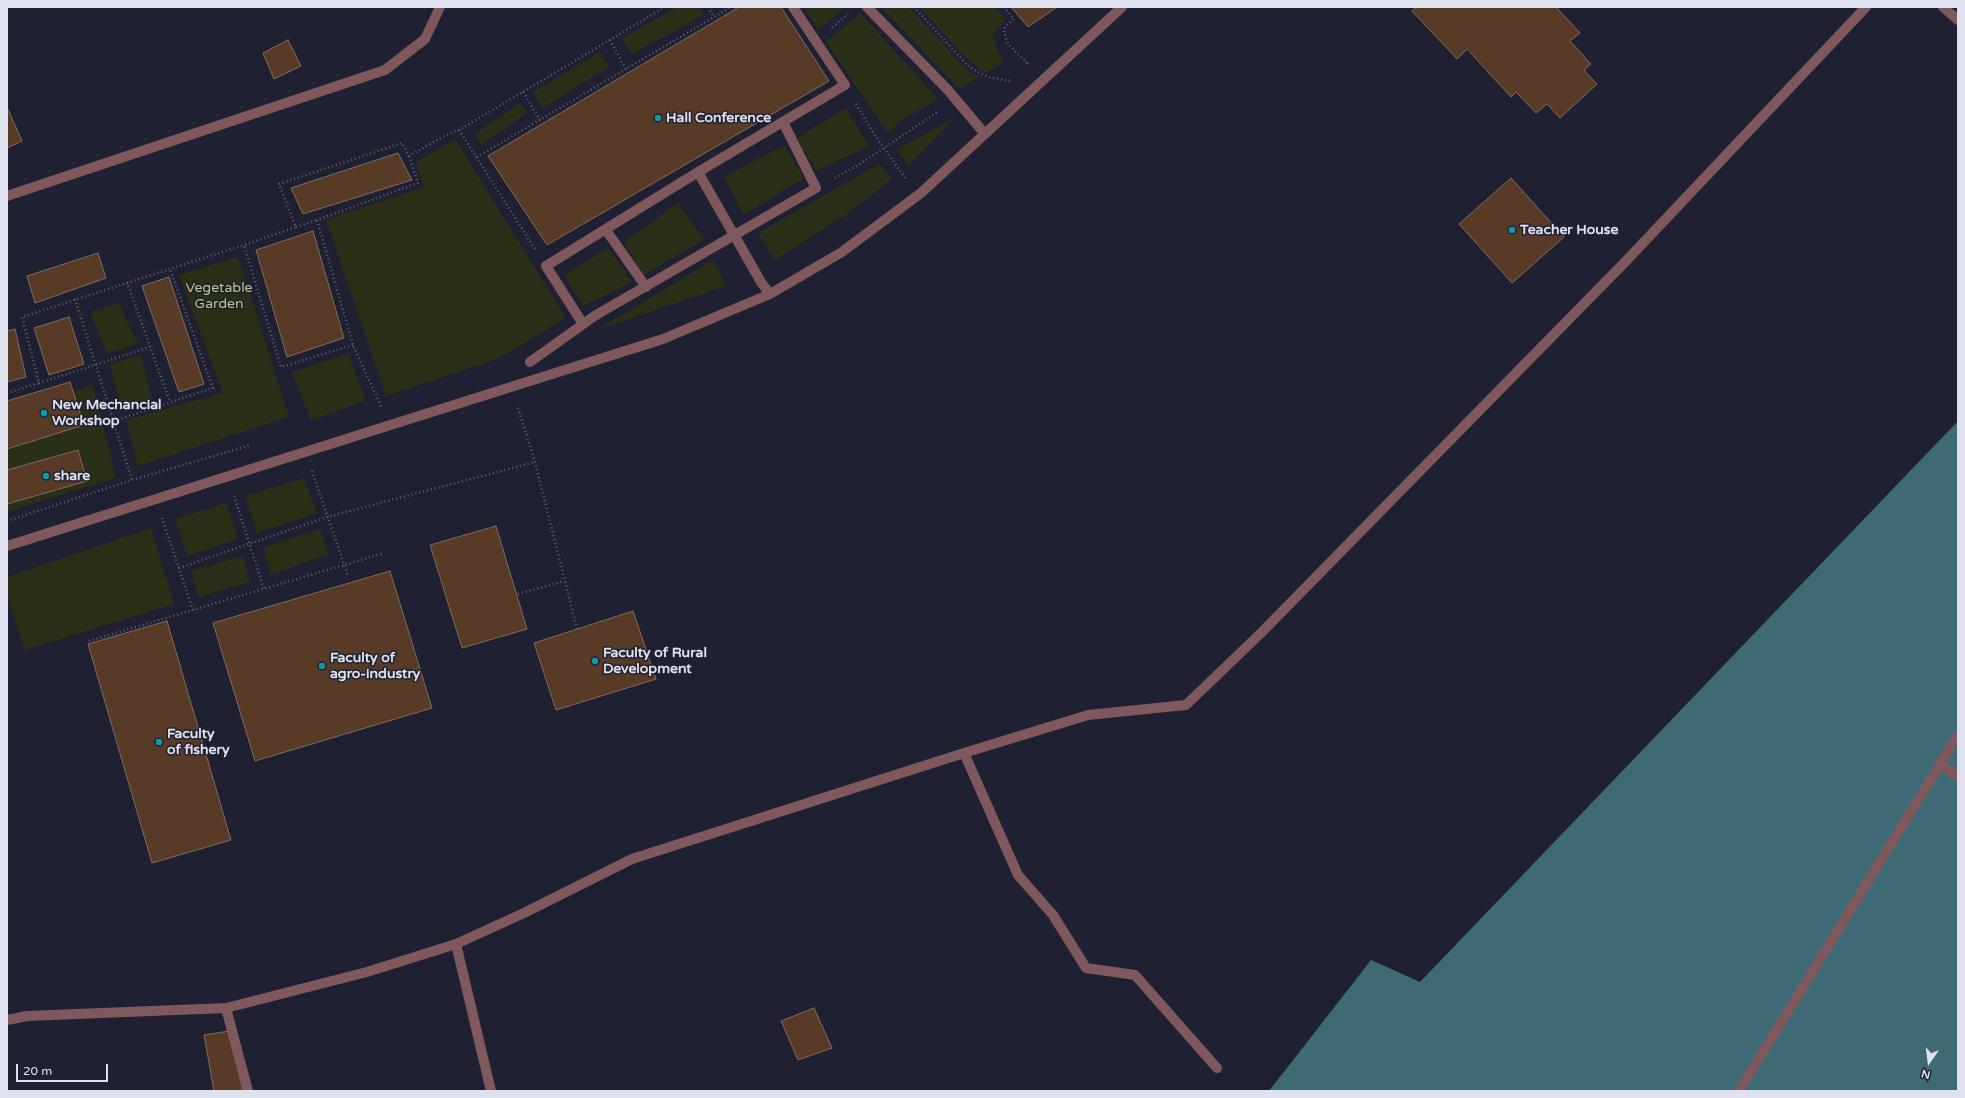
<!DOCTYPE html>
<style>
body{margin:0}
#map{position:relative;width:1965px;height:1098px;overflow:hidden;background:#1f2032;font-family:"Varela Round",sans-serif}
canvas{display:block}
.frame{position:absolute;inset:0;border:8px solid #e0e1ee;pointer-events:none}
.north{position:absolute;left:1909px;top:1042px;width:40px;height:40px;-webkit-text-stroke:3px #1f2032;paint-order:stroke;rotate:194deg;font-size:11px;font-weight:700;line-height:16px;text-align:center;color:#e0e1ee}
.north::after{content:'';display:block;margin:auto;width:14px;height:18px;background:#e0e1ee;clip-path:polygon(50% 0,100% 100%,50% 72%,0 100%)}
.scale{position:absolute;left:16px;top:1064px;width:92px;height:18px;box-sizing:border-box;border:2px solid #e0e1ee;border-top:0;padding-left:5px;font-size:12px;line-height:14px;white-space:nowrap;color:#e0e1ee;-webkit-text-stroke:3px #1f2032;paint-order:stroke}
</style>
<div id="map">
<canvas width="1965" height="1098"></canvas>
<div class="frame"></div>
<div class="north">N</div>
<div class="scale">20 m</div>
</div>
<script>
const context = document.querySelector('canvas').getContext('2d');
context.lineJoin = 'round';
function paint(path, color) { context.fillStyle = color; context.fill(path, 'evenodd'); }
const toPath = rows => new Path2D(rows.map(r => 'M' + r).join(''));
function trace(path, color, width, dash) { context.strokeStyle = color; context.lineWidth = width; context.lineCap = dash ? 'butt' : 'round'; context.setLineDash(dash || []); context.stroke(path); }
function label(font, color, halo, rows, align = 'center') {
  context.font = font + ' "Varela Round",sans-serif'; context.lineWidth = 3; context.setLineDash([]); context.textBaseline = 'middle'; context.strokeStyle = halo; context.fillStyle = color; for (const [text, x, y, turn = 0] of rows) {
    context.save(); context.translate(x, y); context.rotate((+turn || 0) * Math.PI / 180); context.textAlign = isNaN(turn) ? turn : align; if (halo) context.strokeText(text, 0, 0); context.fillText(text, 0, 0); context.restore();
  }
}
paint(toPath([
 [678,7,698,7,704,15,632,54,622,38],
 [805,7,845,7,818,31],
 [882,7,909,7,967,70,979,77,959,89],
 [920,7,995,7,1006,19,992,35,1003,63,985,73,963,55],
 [860,13,938,99,894,125,895,128,888,133,826,42],
 [600,52,609,67,542,108,533,92],
 [520,103,527,113,481,145,475,134],
 [846,108,869,146,817,171,797,138],
 [956,117,908,166,897,149],
 [455,139,566,318,500,358,386,396,326,220,424,187,416,162],
 [784,145,804,178,744,215,724,177],
 [879,164,892,179,847,214,775,260,758,233],
 [678,203,704,240,643,275,624,242],
 [608,248,632,282,583,306,564,275],
 [238,257,289,417,138,466,126,420,223,393,179,275],
 [713,260,726,286,597,330],
 [118,302,138,344,107,353,90,313],
 [348,354,366,400,311,421,292,372],
 [141,355,152,399,122,410,110,364],
 [93,385,116,478,7,512,7,413],
 [304,478,317,513,257,533,245,496],
 [226,503,238,539,187,556,175,519],
 [151,528,174,604,25,650,7,595,7,577],
 [320,529,328,554,271,575,263,548],
 [243,556,250,582,198,597,191,571]
]), '#2a3017');
paint(toPath([
 [1958,421,1958,1091,1269,1091,1371,960,1420,982]
]), '#3e6a76');
const building = toPath([
 [739,7,781,7,829,81,547,245,488,156,739,7],
 [1011,7,1057,7,1028,27,1011,7],
 [1416,7,1556,7,1580,33,1570,41,1591,64,1584,70,1597,84,1560,118,1547,104,1536,113,1516,92,1511,97,1467,49,1457,59,1412,11,1416,7],
 [288,40,301,66,274,79,263,53,288,40],
 [7,107,22,141,7,148,7,107],
 [398,153,412,180,303,214,291,188,398,153],
 [1511,178,1564,237,1512,283,1459,224,1511,178],
 [313,231,344,338,287,357,256,250,313,231],
 [98,253,106,278,35,303,27,276,98,253],
 [169,277,204,384,179,392,142,286,169,277],
 [69,317,84,364,49,375,34,328,69,317],
 [15,329,26,377,7,382,7,331,15,329],
 [70,382,84,425,7,449,7,401,70,382],
 [78,450,87,481,7,504,7,470,78,450],
 [496,526,527,629,462,648,430,545,496,526],
 [390,571,432,708,255,761,213,623,390,571],
 [633,611,656,679,556,710,534,643,633,611],
 [167,621,231,840,152,863,88,644,167,621],
 [814,1008,832,1048,798,1060,781,1021,814,1008],
 [229,1031,243,1091,214,1091,204,1035,229,1031]
]);
paint(building, '#583b27');
trace(building, '#816b5d', 1);
trace(toPath([
 [708,7,714,17],
 [914,7,969,67,988,77,1010,81],
 [1004,7,1014,19,1005,26,1004,33,1008,44,1027,63,1025,65],
 [832,27,848,14],
 [610,40,626,69],
 [523,92,540,120],
 [856,104,876,137,906,179],
 [459,130,535,249],
 [477,157,731,7],
 [835,178,863,162,939,111],
 [296,227,317,220],
 [127,282,170,402],
 [75,299,132,480],
 [353,345,281,367,244,245,296,227,279,184,402,143,409,156,446,135,459,130,665,7],
 [39,383,150,347],
 [7,393,39,383,22,317,244,245],
 [381,406,353,345,317,220,418,183,409,156],
 [518,408,535,462,577,629],
 [114,421,213,388,170,269],
 [312,471,348,576],
 [234,496,264,589],
 [162,518,193,610],
 [7,521,132,480,251,445],
 [179,568,327,517,535,462],
 [518,594,564,581],
 [89,641,384,553]
]), '#616272', 2.5, [1, 3]);
trace(toPath([
 [867,7,947,89,985,134],
 [1943,7,1958,20],
 [698,172,761,282,770,294],
 [7,196,385,70,425,39,440,7],
 [606,230,646,287],
 [583,324,546,266,698,172,845,85,793,7],
 [530,362,596,315,816,188,783,122],
 [7,546,663,339,770,294,842,252,921,193,1122,7],
 [964,753,1018,875,1053,915,1086,968,1135,975,1217,1068],
 [1940,765,1958,776],
 [456,944,491,1091],
 [226,1008,248,1091],
 [7,1020,27,1016,226,1008,367,972,456,944,524,913,632,859,964,753,1088,715,1186,705,1261,633,1626,261,1866,7],
 [1739,1091,1958,735]
]), '#7e585c', 10);
for (const [x, y, r, color] of [
 [658,118,4,"#0f9aa8"],
 [1512,230,4,"#0f9aa8"],
 [44,413,4,"#0f9aa8"],
 [46,476,4,"#0f9aa8"],
 [595,661,4,"#0f9aa8"],
 [322,666,4,"#0f9aa8"],
 [159,742,4,"#0f9aa8"]
]) { const dot = new Path2D(); dot.arc(x, y, r, 0, 2 * Math.PI); context.fillStyle = color; context.fill(dot); trace(dot, '#1f2032', 1.5); }
label('bold 14px', '#e0e1ee', '#1f2032', [
 ["Hall Conference",666,118],
 ["Teacher House",1520,230],
 ["New Mechancial",52,405],
 ["Workshop",52,421],
 ["share",54,476],
 ["Faculty of Rural",603,653],
 ["Development",603,669],
 ["Faculty of",330,658],
 ["agro-industry",330,674],
 ["Faculty",167,734],
 ["of fishery",167,750]
], 'left');
label('14px', '#b9c88c', '#1f2032', [
 ["Vegetable",219,288],
 ["Garden",219,304]
]);
</script>
